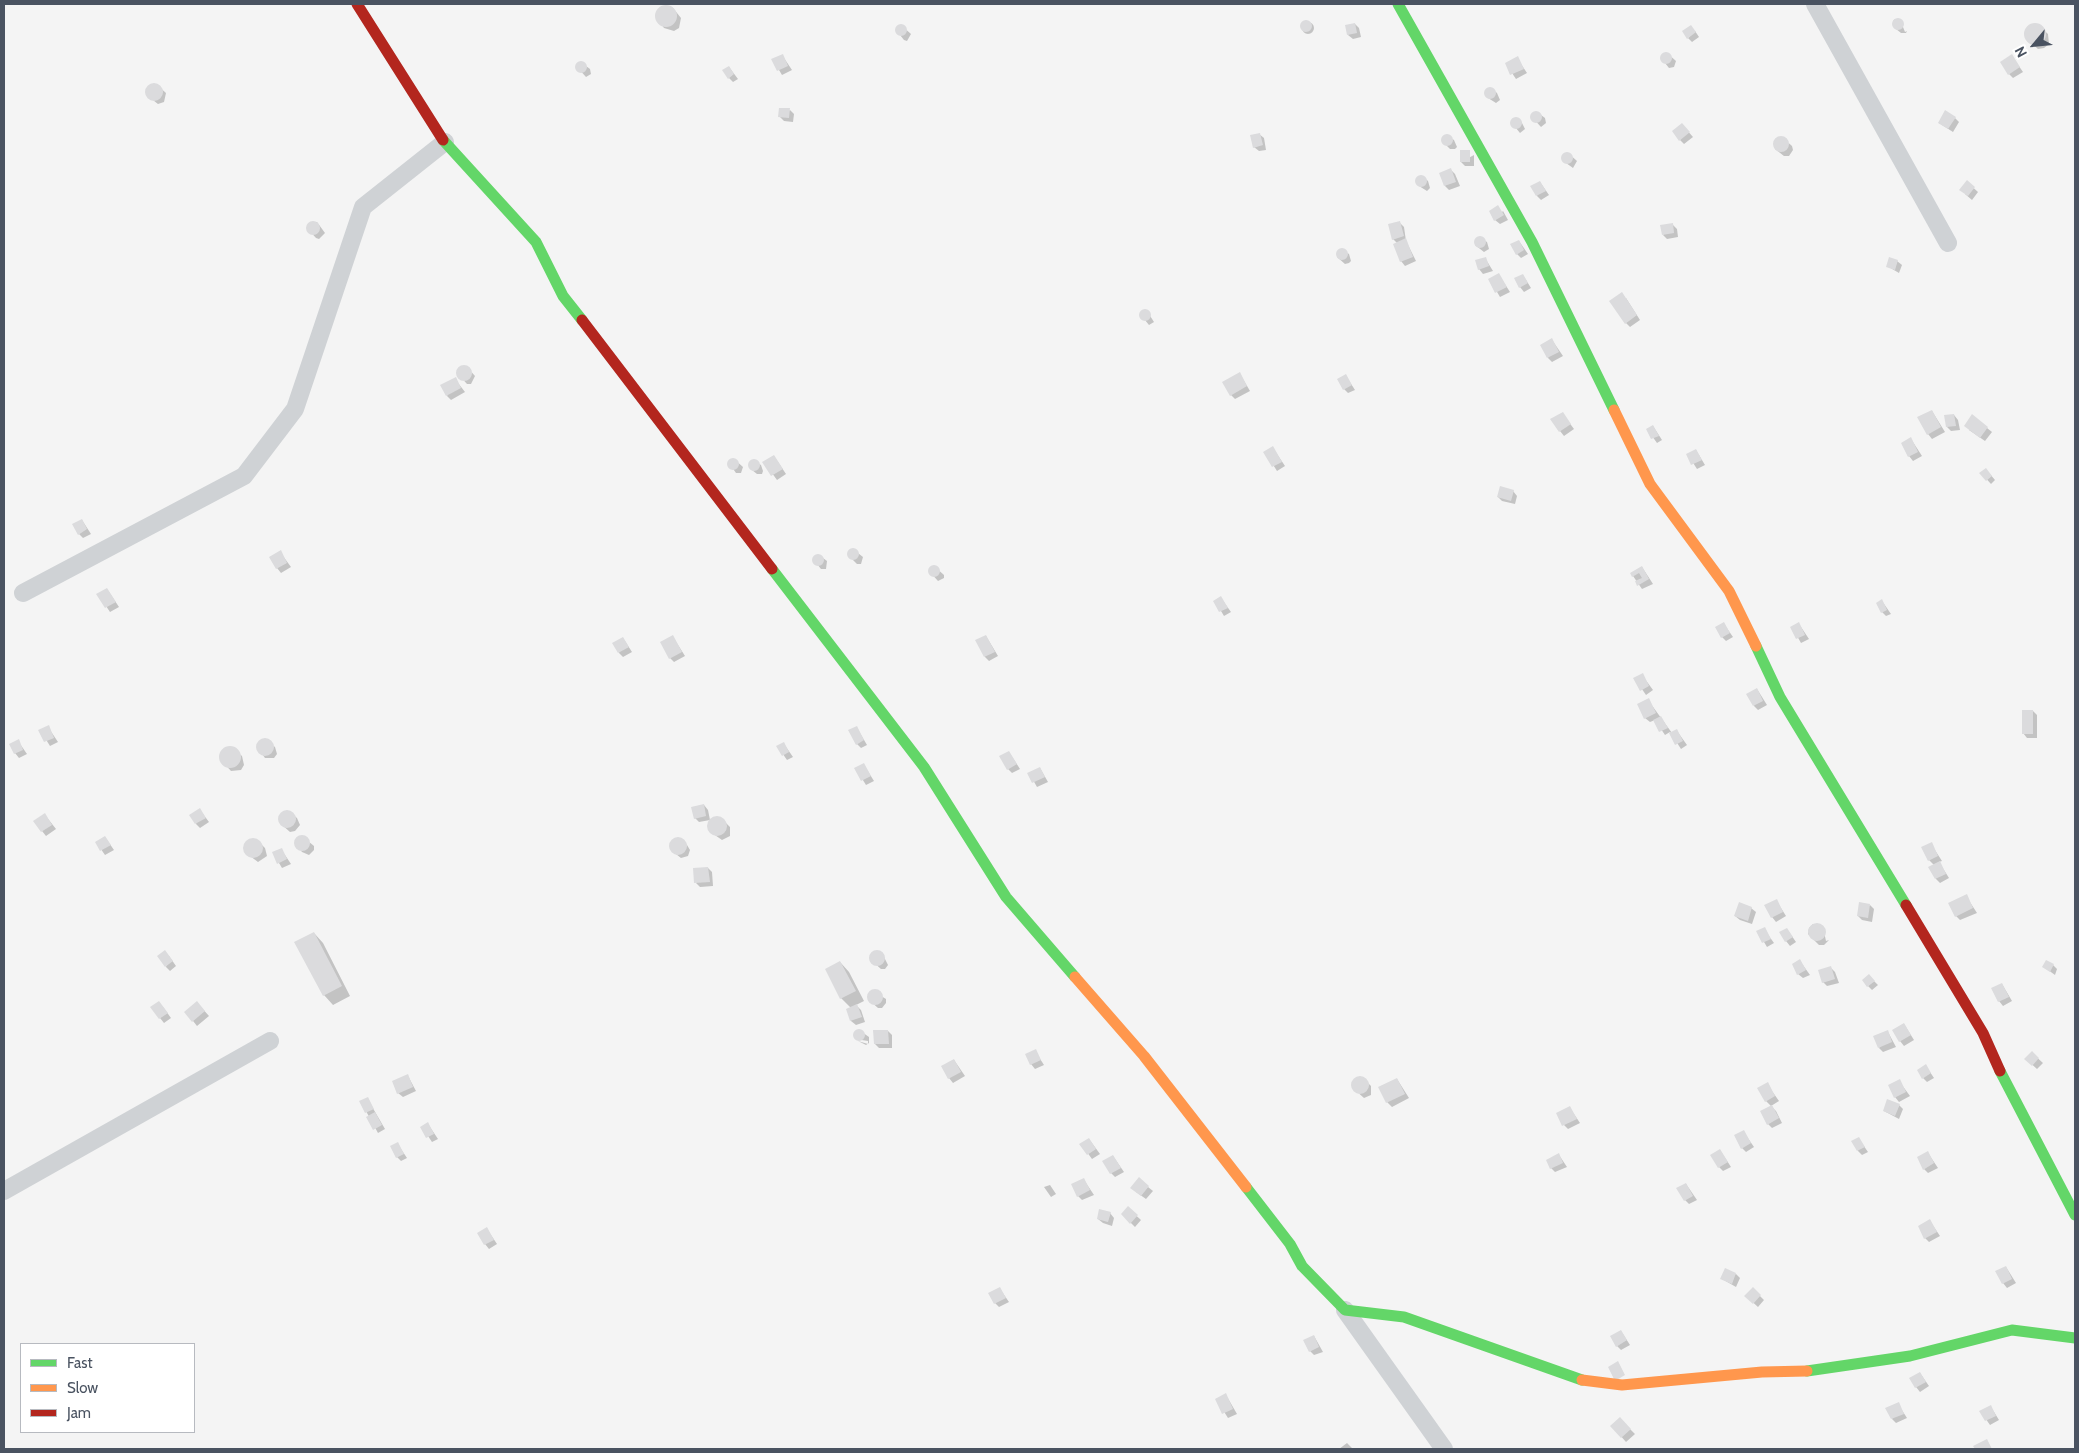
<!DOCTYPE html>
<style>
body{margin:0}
#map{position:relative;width:2079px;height:1453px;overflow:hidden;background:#f4f4f4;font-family:Cabin,sans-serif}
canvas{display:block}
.frame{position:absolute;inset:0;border:5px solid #4a5361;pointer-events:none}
.legend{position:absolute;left:20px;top:1343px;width:175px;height:90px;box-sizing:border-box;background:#fff;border:1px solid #b7bac0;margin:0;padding:6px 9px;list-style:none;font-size:15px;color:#4a5361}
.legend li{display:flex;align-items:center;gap:10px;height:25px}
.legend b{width:25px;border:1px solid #b7bac0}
.north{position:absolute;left:2009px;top:20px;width:50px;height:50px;-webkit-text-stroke:4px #fff;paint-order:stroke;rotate:242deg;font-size:14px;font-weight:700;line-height:20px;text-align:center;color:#4a5361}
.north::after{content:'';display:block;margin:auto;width:18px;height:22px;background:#4a5361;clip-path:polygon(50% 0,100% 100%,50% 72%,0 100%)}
</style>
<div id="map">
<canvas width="2079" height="1453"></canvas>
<div class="frame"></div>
<ul class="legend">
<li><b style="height:6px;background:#63d668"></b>Fast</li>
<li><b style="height:6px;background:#ff974d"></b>Slow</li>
<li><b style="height:6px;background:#b3261e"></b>Jam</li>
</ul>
<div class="north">N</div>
</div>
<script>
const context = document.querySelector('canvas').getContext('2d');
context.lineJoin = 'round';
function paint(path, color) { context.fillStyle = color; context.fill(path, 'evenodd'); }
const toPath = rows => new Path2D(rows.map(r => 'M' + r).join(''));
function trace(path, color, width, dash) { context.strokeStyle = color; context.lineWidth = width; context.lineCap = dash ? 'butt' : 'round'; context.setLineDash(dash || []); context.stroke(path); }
paint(toPath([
 [667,6,673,8,681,18,679,28,674,31,664,28,656,17,658,10],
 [1895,19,1900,19,1903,22,1901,22,1905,32,1907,31,1906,33,1901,33,1896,29,1893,21],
 '1302 28a6 6 0 1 1 12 0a6 6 0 1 1-12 0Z',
 [1355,24,1359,28,1361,37,1353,39,1348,35],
 [2032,25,2038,25,2048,34,2049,44,2044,48,2038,49,2026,38,2025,32],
 [902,26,911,34,907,41,904,40,896,30],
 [1695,31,1699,37,1692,42,1688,38],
 [1667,53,1676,61,1674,67,1669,68,1661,58],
 [782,55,792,70,782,75,773,60],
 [2012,56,2023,72,2013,78,2009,74],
 [1517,58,1527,73,1516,79,1506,64],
 [582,63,590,69,591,74,586,77,577,67],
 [729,67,738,79,733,82,729,78],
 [152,85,157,85,166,93,164,102,158,104,149,97,147,90],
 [1487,89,1492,89,1497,93,1500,100,1496,103,1488,98,1485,91],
 [790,110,794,114,793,122,784,121,780,117],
 [1537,112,1545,118,1546,123,1541,127,1531,116],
 [1513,118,1521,121,1525,129,1520,133,1511,122],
 [1955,118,1959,122,1953,132,1939,123],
 [1686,129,1693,137,1684,144,1680,140],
 [1259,134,1264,138,1266,150,1259,151,1254,147],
 [1446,135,1454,140,1457,147,1455,149,1450,149,1442,141],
 [1777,138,1783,138,1792,146,1793,150,1789,156,1784,156,1775,149,1774,144],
 [1568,153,1577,161,1573,168,1566,163,1563,157],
 [1474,155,1474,166,1465,166,1461,162],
 [1451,170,1455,174,1460,186,1449,190,1445,186],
 [1418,177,1423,177,1428,181,1430,188,1427,191,1419,186,1416,179],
 [1540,182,1549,195,1541,200,1537,196],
 [1967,182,1978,192,1972,200,1965,194],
 [1503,211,1508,220,1500,224,1495,220],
 [313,222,317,222,325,233,319,239,316,238,307,228],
 [1400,223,1404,227,1406,241,1416,261,1405,266,1401,261,1397,243,1393,239],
 [1672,224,1677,229,1678,237,1667,239,1663,235],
 [1479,237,1487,242,1489,249,1484,252,1475,245,1475,240],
 [1519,241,1528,254,1521,258,1517,254],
 [1341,249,1349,254,1351,261,1349,263,1345,264,1337,257,1337,252],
 [1485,258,1493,271,1483,274,1479,269],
 [1897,261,1902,265,1899,273,1887,266],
 [1499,275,1510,292,1500,297,1490,280],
 [1523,275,1531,288,1524,292,1520,287],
 [1626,298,1640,320,1630,327,1626,323],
 [1142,311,1147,311,1154,322,1149,325,1140,314],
 [1552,340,1563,356,1552,362,1548,358],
 [462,366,468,368,475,376,471,384,467,384,458,374,458,370],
 [1240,374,1250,391,1235,399,1231,395],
 [1346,376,1355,390,1348,393,1344,389],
 [455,379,465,392,451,400,447,396],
 [1932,411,1945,432,1932,439,1928,434],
 [1562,413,1574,429,1564,436,1560,431],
 [1954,415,1958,420,1960,430,1951,431,1947,427],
 [1972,416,1992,432,1985,441,1969,430],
 [1653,426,1662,440,1657,443,1647,429],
 [1911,439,1922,456,1913,461,1909,456],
 [1273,448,1285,466,1277,471,1265,452],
 [1696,450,1705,465,1697,469,1688,455],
 [774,456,786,474,777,480,764,462],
 [734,459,743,467,741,473,736,473,729,463],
 [753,460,761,465,763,471,762,474,757,474,752,470,750,462],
 [1981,473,1990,474,1995,480,1991,484],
 [1513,491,1517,496,1515,504,1502,501,1498,497],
 [82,520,91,534,83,538,79,534],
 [854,550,863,557,861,564,857,564,848,555],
 [280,552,291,567,281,573,277,568],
 [819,555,827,561,826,569,821,569,813,559],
 [935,567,944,575,944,578,938,581,929,571],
 [1642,567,1653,584,1642,589,1633,576],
 [107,589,119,607,110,612,98,594],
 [1221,598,1231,612,1224,616,1215,601],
 [1882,601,1891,614,1886,616,1882,612],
 [1724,624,1733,637,1726,641,1722,637],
 [1799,624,1809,639,1801,643,1792,627],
 [986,636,998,656,989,661,985,657],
 [673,637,685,656,674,662,670,658],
 [623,638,632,652,623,657,619,653],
 [1642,675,1653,690,1646,695,1635,679],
 [1757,689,1767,705,1758,710,1754,706],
 [1648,700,1672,733,1677,731,1687,745,1681,749,1670,732,1665,735,1655,720,1650,722,1645,718],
 [2033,711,2037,715,2037,738,2027,738,2023,733],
 [48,727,58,742,50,746,40,730],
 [857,728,867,745,861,748,857,744],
 [266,740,275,747,277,754,274,758,265,758,257,747,259,742],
 [18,741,27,754,19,758,15,753],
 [784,744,793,757,787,760,778,747],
 [226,748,232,748,242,756,244,765,241,770,231,771,220,759,221,752],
 [1009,752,1020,769,1012,773,1008,769],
 [864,765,874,781,866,785,856,769],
 [1040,768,1048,782,1037,787,1029,773],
 [704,805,708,810,710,820,699,822,695,818],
 [200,810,209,822,200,828,196,824],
 [288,811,297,818,300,825,295,831,290,832,281,824,280,817,283,812],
 [45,815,56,829,46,836,42,831],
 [715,818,721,818,730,827,730,836,722,840,712,833,709,826],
 [302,836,314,846,314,850,309,855,302,852,295,843,298,837],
 [105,837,114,850,105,855,96,842],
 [256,839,265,848,267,856,258,862,246,853,245,844,250,840],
 [676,839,683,841,687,845,690,850,688,856,681,858,672,851,670,846],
 [1931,844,1942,861,1939,862,1949,878,1940,883,1936,879,1934,865,1929,860],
 [281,849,291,864,282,868,273,853],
 [708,868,712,872,713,886,700,887,696,883],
 [1966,896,1977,913,1960,920,1956,916],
 [1776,900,1786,916,1776,922,1772,917],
 [1870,905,1874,909,1872,922,1862,920,1858,916],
 [1751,908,1756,912,1752,924,1740,920,1735,916],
 [1813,924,1818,924,1823,927,1826,941,1829,940,1824,945,1819,945,1808,934,1809,928],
 [1764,929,1774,943,1767,947,1758,932],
 [1787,929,1796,942,1790,946,1786,941],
 [314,933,323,943,350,996,333,1005,324,995],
 [876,952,884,957,888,965,885,969,881,969,871,960,871,956],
 [169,956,176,966,170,971,166,967],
 [1800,961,1810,975,1803,978,1798,974],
 [840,962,849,972,864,1001,856,1005,861,1010,865,1022,856,1025,851,1021,847,1009,851,1008,841,998],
 [2053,965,2057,969,2055,975,2044,967],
 [1831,968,1835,972,1839,983,1827,986,1823,982],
 [1873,980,1878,985,1872,990,1868,986],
 [2002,984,2012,1001,2003,1006,1999,1001],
 [873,991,886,999,886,1003,882,1008,878,1008,869,1000,869,995],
 [163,1007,171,1018,164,1023,160,1018],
 [201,1007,209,1016,197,1026,186,1012],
 [1904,1024,1914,1040,1904,1046,1900,1041],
 [856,1030,859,1030,869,1037,869,1043,866,1045,858,1041,868,1044,868,1041,855,1039],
 [888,1031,892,1035,892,1048,879,1048,875,1044],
 [1888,1032,1896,1047,1883,1052,1879,1048],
 [1035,1051,1044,1065,1035,1069,1031,1064],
 [2032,1053,2043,1063,2037,1069,2026,1059],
 [954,1060,965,1076,953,1083,949,1078],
 [1926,1066,1934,1078,1927,1082,1923,1078],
 [408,1076,416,1091,403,1097,398,1093],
 [1363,1078,1371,1086,1371,1095,1364,1098,1355,1090,1353,1083,1356,1080],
 [1397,1079,1409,1098,1392,1107,1387,1102],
 [1899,1081,1910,1096,1899,1102,1895,1097],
 [1767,1084,1779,1101,1771,1106,1776,1111,1782,1123,1772,1128,1768,1124,1772,1107,1766,1101,1759,1088],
 [367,1098,385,1129,378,1133,361,1102],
 [1899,1105,1903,1109,1899,1119,1884,1111],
 [1570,1108,1580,1123,1568,1129,1564,1125],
 [428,1124,438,1139,432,1142,422,1127],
 [1743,1131,1754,1147,1746,1152,1742,1148],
 [1089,1139,1100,1154,1092,1159,1081,1144],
 [1859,1139,1868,1152,1862,1155,1858,1151],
 [397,1143,407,1158,401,1161,397,1157],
 [1720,1150,1731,1167,1723,1171,1719,1167],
 [1928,1153,1938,1168,1928,1173,1924,1169],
 [1559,1155,1567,1167,1555,1172,1551,1168],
 [1113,1156,1124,1172,1115,1177,1111,1173],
 [1084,1180,1094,1195,1082,1200,1078,1196],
 [1686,1184,1697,1200,1689,1204,1685,1200],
 [1050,1185,1056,1194,1051,1197,1044,1187],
 [1148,1187,1153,1191,1146,1199,1136,1192],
 [1128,1208,1141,1220,1135,1227,1122,1214],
 [1110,1213,1114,1218,1112,1226,1103,1223,1098,1219],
 [1930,1221,1940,1236,1929,1242,1925,1238],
 [487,1229,497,1244,489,1249,485,1244],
 [2006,1267,2016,1283,2007,1288,2003,1283],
 [1736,1274,1740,1278,1736,1287,1722,1279],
 [1000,1289,1009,1302,999,1307,995,1303],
 [1753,1289,1764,1300,1758,1307,1746,1296],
 [1621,1331,1630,1345,1621,1350,1617,1346],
 [1314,1336,1323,1352,1314,1355,1310,1351],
 [1920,1373,1929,1386,1920,1392,1916,1387],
 [1226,1395,1237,1414,1228,1418,1216,1399],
 [1898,1404,1907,1418,1896,1423,1892,1419],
 [1991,1407,1999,1420,1990,1425,1981,1412],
 [1624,1423,1635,1434,1626,1442,1612,1426],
 [1347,1443,1353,1449,1339,1449]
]), '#0003');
paint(toPath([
 '655 16a11 11 0 1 1 22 0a11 11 0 1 1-22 0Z',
 '1892 24a6 6 0 1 1 12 0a6 6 0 1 1-12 0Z',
 '1300 26a6 6 0 1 1 12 0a6 6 0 1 1-12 0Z',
 [1355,23,1357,33,1347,35,1345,25],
 '2024 34a11 11 0 1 1 22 0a11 11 0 1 1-22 0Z',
 '895 30a6 6 0 1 1 12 0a6 6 0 1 1-12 0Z',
 [1691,25,1696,32,1687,39,1682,31],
 '1660 58a6 6 0 1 1 12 0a6 6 0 1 1-12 0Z',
 [783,54,788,66,777,71,771,59],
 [2012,54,2020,67,2008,75,2000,62],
 [1518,56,1524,69,1510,75,1505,63],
 '575 67a6 6 0 1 1 12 0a6 6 0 1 1-12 0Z',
 [729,66,734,74,728,79,722,70],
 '145 92a9 9 0 1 1 18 0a9 9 0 1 1-18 0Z',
 '1484 93a6 6 0 1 1 12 0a6 6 0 1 1-12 0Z',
 [779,108,790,108,789,118,778,117],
 [1945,110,1956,117,1948,129,1938,123],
 '1530 117a6 6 0 1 1 12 0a6 6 0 1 1-12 0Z',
 '1510 123a6 6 0 1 1 12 0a6 6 0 1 1-12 0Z',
 [1682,123,1690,132,1679,141,1672,131],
 [1260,133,1263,145,1253,148,1250,135],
 '1441 140a6 6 0 1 1 12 0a6 6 0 1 1-12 0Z',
 '1773 144a8 8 0 1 1 16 0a8 8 0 1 1-16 0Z',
 [1460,150,1470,150,1470,162,1460,162],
 '1561 158a6 6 0 1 1 12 0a6 6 0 1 1-12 0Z',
 [1451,168,1456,182,1444,186,1439,173],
 '1415 181a6 6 0 1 1 12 0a6 6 0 1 1-12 0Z',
 [1967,180,1975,187,1968,196,1959,190],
 [1540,181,1546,191,1536,196,1530,186],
 [1498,205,1504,215,1494,221,1489,211],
 '306 228a7 7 0 1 1 14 0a7 7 0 1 1-14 0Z',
 [1400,221,1404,236,1392,240,1388,224],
 [1673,223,1674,233,1662,235,1660,225],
 '1474 242a6 6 0 1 1 12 0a6 6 0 1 1-12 0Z',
 [1406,238,1413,257,1400,262,1393,244],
 [1519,240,1524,250,1516,255,1510,244],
 '1336 254a6 6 0 1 1 12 0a6 6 0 1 1-12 0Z',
 [1486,257,1489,266,1478,270,1475,260],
 [1889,257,1898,260,1895,270,1886,267],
 [1499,273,1507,287,1495,293,1488,279],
 [1523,274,1528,283,1519,288,1514,278],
 [1622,292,1637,315,1625,324,1609,301],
 '1139 315a6 6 0 1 1 12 0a6 6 0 1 1-12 0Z',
 [1552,338,1559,352,1547,358,1540,345],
 '456 373a8 8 0 1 1 16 0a8 8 0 1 1-16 0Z',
 [1240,372,1247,386,1230,396,1222,382],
 [1346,374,1352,385,1343,390,1337,379],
 [456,377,461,388,446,396,440,385],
 [1932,410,1941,427,1927,435,1917,417],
 [1563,412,1571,424,1559,432,1550,419],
 [1954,414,1956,426,1946,427,1944,415],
 [1972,414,1988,427,1980,438,1964,426],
 [1653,425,1659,436,1651,439,1646,429],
 [1911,437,1918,452,1908,457,1901,443],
 [1273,446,1282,462,1272,467,1263,452],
 [1696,449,1702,460,1691,465,1686,454],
 [774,455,783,469,771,476,762,462],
 '727 464a6 6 0 1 1 12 0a6 6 0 1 1-12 0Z',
 '748 465a6 6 0 1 1 12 0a6 6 0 1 1-12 0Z',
 [1986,468,1992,476,1986,481,1979,473],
 [1500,486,1514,490,1511,501,1497,497],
 [82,519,87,529,78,535,72,524],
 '847 554a6 6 0 1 1 12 0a6 6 0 1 1-12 0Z',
 [281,550,287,563,276,569,269,557],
 '812 560a6 6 0 1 1 12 0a6 6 0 1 1-12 0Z',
 '928 571a6 6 0 1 1 12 0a6 6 0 1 1-12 0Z',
 [1642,566,1649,579,1637,586,1635,581,1642,578,1639,573,1632,577,1630,573],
 [107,588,116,602,105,608,96,594],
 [1221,596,1228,608,1219,612,1213,601],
 [1882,599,1887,610,1881,613,1876,603],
 [1724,622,1730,633,1721,638,1715,627],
 [1799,622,1805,635,1796,639,1790,627],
 [673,635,682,652,669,659,660,642],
 [986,635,995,652,984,657,975,640],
 [623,637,629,647,618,653,612,643],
 [1643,673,1649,686,1640,691,1633,678],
 [1757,688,1763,701,1753,706,1746,694],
 [1649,698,1656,713,1644,719,1637,704],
 [2022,710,2033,710,2033,734,2022,734],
 [1661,716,1668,728,1659,732,1653,720],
 [49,725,54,738,44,742,38,730],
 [857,726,864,740,856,745,848,730],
 [1677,729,1683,741,1675,745,1669,733],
 '256 747a9 9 0 1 1 18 0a9 9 0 1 1-18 0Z',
 [19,739,23,750,14,754,9,744],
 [784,742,789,752,782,756,776,746],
 '219 757a11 11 0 1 1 22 0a11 11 0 1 1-22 0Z',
 [1009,751,1017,764,1007,770,999,756],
 [864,763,871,776,861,781,854,768],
 [1040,767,1045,777,1032,783,1027,773],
 [704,804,706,816,694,819,691,807],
 [200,808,206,818,195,824,189,815],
 '278 819a9 9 0 1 1 18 0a9 9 0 1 1-18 0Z',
 [45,813,52,825,41,832,33,821],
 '707 826a10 10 0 1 1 20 0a10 10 0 1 1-20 0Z',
 '294 843a8 8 0 1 1 16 0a8 8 0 1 1-16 0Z',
 [105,836,111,845,100,851,95,842],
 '669 846a9 9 0 1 1 18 0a9 9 0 1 1-18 0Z',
 '243 848a10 10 0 1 1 20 0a10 10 0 1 1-20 0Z',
 [1932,842,1938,856,1928,861,1921,847],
 [282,848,287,859,277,864,272,852],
 [1940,861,1946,874,1935,879,1928,867],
 [708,867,710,882,694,883,693,868],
 [1967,894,1973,908,1955,917,1948,903],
 [1777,899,1783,912,1771,918,1764,905],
 [1739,902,1752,907,1748,921,1734,916],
 [1859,902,1870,904,1868,918,1857,916],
 '1808 932a9 9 0 1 1 18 0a9 9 0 1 1-18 0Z',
 [1765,927,1771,939,1762,943,1756,931],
 [1787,928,1793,937,1785,942,1779,932],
 [314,932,342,986,323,996,294,942],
 [165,950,173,961,165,967,157,956],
 '869 958a8 8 0 1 1 16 0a8 8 0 1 1-16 0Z',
 [1800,959,1806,970,1797,975,1792,964],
 [2046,960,2054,964,2050,972,2042,967],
 [840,961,856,991,840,999,825,969],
 [1831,966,1835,979,1822,983,1818,970],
 [1869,974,1875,981,1867,987,1862,980],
 [2002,983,2009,997,1998,1002,1991,988],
 '867 997a8 8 0 1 1 16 0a8 8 0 1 1-16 0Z',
 [159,1001,168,1013,159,1019,150,1007],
 [197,1001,205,1011,192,1022,184,1012],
 [857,1004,862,1017,850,1021,846,1009],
 [1904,1023,1911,1035,1899,1042,1892,1030],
 '853 1035a6 6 0 1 1 12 0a6 6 0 1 1-12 0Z',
 [873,1030,888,1030,889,1044,874,1044],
 [1888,1030,1892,1042,1878,1048,1873,1036],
 [1036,1049,1041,1060,1030,1065,1025,1054],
 [2032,1051,2039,1058,2032,1066,2024,1059],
 [954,1059,961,1072,948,1079,941,1066],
 [1926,1064,1931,1073,1922,1079,1917,1070],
 [408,1074,413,1087,397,1094,392,1081],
 '1351 1085a9 9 0 1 1 18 0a9 9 0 1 1-18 0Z',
 [1397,1078,1405,1094,1386,1103,1378,1087],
 [1900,1079,1906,1092,1894,1098,1888,1085],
 [1768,1082,1775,1096,1765,1102,1757,1088],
 [368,1097,374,1109,365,1113,359,1101],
 [1887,1099,1900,1104,1895,1116,1883,1111],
 [1772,1105,1779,1118,1767,1125,1760,1111],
 [1570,1106,1577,1119,1562,1126,1556,1113],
 [375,1112,382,1125,373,1130,366,1117],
 [428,1122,434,1134,426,1138,420,1127],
 [1744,1130,1751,1143,1741,1149,1734,1135],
 [1859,1137,1865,1147,1857,1151,1851,1141],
 [1089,1138,1096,1149,1087,1155,1079,1144],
 [398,1142,404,1154,396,1158,390,1146],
 [1720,1149,1728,1162,1718,1168,1710,1155],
 [1928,1151,1934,1163,1923,1170,1917,1157],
 [1559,1153,1563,1163,1550,1169,1546,1160],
 [1113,1155,1121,1168,1110,1174,1102,1161],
 [1139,1177,1149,1186,1141,1196,1130,1188],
 [1084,1178,1090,1190,1077,1197,1071,1184],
 [1686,1183,1693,1196,1684,1201,1676,1188],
 [1128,1206,1138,1215,1130,1224,1121,1214],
 [1099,1209,1111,1212,1108,1222,1097,1219],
 [1930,1219,1937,1232,1924,1239,1918,1226],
 [487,1227,494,1240,484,1245,477,1233],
 [2006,1266,2012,1279,2002,1284,1995,1271],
 [1725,1268,1736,1273,1732,1284,1720,1279],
 [1000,1287,1006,1298,994,1304,988,1293],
 [1753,1287,1761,1295,1753,1304,1744,1296],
 [1621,1330,1627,1340,1616,1347,1610,1336],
 [1314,1335,1319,1347,1309,1352,1303,1340],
 [1618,1361,1625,1375,1615,1381,1608,1367],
 [1920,1372,1926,1382,1915,1388,1909,1378],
 [1226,1393,1233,1409,1222,1414,1215,1399],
 [1899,1402,1904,1414,1891,1419,1885,1408],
 [1991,1405,1996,1416,1985,1421,1979,1411],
 [1620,1417,1631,1429,1621,1438,1610,1426],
 [1987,1439,1992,1449,1975,1449,1973,1446]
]), '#dbdbdd');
trace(toPath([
 [1815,4,1948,243],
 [23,593,244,476,295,409,363,207,445,142],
 [4,1191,270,1041],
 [1345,1310,1444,1449]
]), '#cfd2d5', 18);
trace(toPath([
 [1398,4,1532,242,1614,410],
 [443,140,536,242,563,296,582,320],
 [772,569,924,767,1006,897,1075,977],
 [1756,646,1780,697,1906,905],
 [2000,1071,2075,1215],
 [1246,1187,1290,1244,1302,1266,1345,1310,1404,1317,1582,1380],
 [1807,1371,1910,1356,2012,1330,2075,1338]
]), '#63d668', 11);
trace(toPath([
 [1614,410,1650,484,1729,591,1756,646],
 [1075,977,1144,1056,1246,1187],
 [1582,1380,1622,1385,1762,1372,1807,1371]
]), '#ff974d', 11);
trace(toPath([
 [357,4,443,140],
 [582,320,772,569],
 [1906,905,1983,1033,2000,1071]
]), '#b3261e', 11);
</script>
